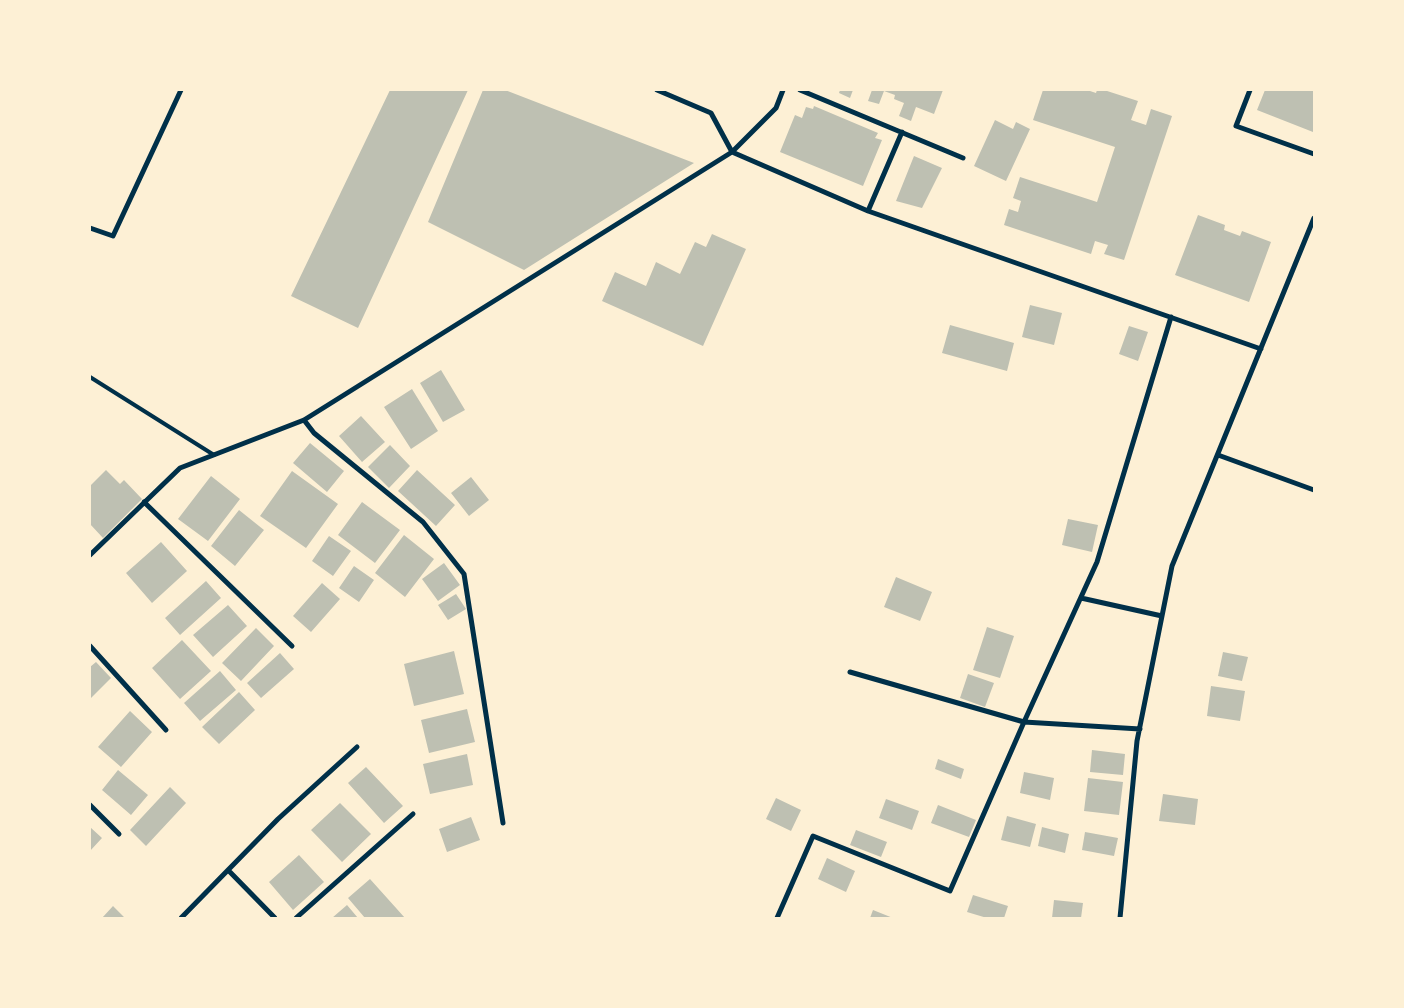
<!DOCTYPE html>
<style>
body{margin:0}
#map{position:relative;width:1404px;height:1008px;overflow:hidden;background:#fdf0d5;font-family:Barlow,sans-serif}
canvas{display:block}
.frame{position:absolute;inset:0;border:91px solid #fdf0d5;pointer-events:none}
</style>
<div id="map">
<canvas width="1404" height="1008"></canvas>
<div class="frame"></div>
</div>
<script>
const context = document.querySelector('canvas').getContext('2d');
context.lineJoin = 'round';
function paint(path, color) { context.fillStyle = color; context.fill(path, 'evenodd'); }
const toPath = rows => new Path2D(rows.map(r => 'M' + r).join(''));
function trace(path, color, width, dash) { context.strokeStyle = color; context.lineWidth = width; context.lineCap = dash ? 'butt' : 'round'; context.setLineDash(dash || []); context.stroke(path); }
paint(toPath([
 [390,90,468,90,358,328,291,296],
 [483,90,505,90,694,163,524,270,428,222],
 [840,90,853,90,850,98,839,93],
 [872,90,943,90,934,114,916,107,911,121,899,116,904,103,894,99,895,95,884,91,879,104,868,101],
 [1043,90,1087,90,1096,93,1097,90,1104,90,1138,101,1131,120,1146,125,1151,109,1172,116,1124,260,1104,254,1108,245,1095,241,1091,254,1004,225,1009,209,1018,212,1021,201,1013,198,1020,177,1097,202,1115,147,1033,120],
 [1265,90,1314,90,1313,132,1257,110],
 [814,106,878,133,875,138,882,140,863,186,780,152,795,115,802,118,806,107,813,109],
 [995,120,1013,129,1016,122,1030,129,1006,181,974,166],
 [914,156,942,168,922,208,896,201],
 [1198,215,1225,225,1224,230,1240,236,1242,231,1271,242,1249,302,1175,275],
 [712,234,746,249,703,346,602,301,615,272,646,286,656,262,680,274,695,242,706,247],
 [1030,305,1062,313,1054,345,1022,337],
 [950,325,1014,343,1007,371,942,353],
 [1129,326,1148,332,1138,361,1119,354],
 [441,370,465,410,443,422,420,383],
 [412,389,438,431,411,449,384,407],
 [361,416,385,442,362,462,339,436],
 [310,443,344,471,327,492,293,463],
 [390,445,410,466,389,488,368,467],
 [106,470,120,484,124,480,142,499,103,538,90,524,90,486],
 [417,470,455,505,436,526,398,491],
 [292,471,338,504,306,548,260,516],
 [211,476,240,499,208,541,178,519],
 [471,477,489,500,469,516,451,493],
 [362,502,400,530,375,563,338,535],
 [239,510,264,530,235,566,211,546],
 [1068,519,1098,525,1092,552,1062,545],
 [404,535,434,559,405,597,375,573],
 [329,536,351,551,333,576,312,561],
 [161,542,187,571,152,603,126,573],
 [444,563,460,585,438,601,422,579],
 [354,566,374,580,359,602,339,588],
 [896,577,932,592,920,621,884,607],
 [206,581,221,598,180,635,165,618],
 [322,583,340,599,311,632,293,616],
 [456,594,466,609,448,620,438,605],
 [228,605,247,626,213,657,193,635],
 [987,627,1014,636,1000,678,973,670],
 [256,628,274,646,241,681,222,663],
 [182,640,211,671,180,699,152,668],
 [454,651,464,694,414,706,404,664],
 [1223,652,1248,657,1242,681,1218,676],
 [280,653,294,669,261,698,247,683],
 [96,662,111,678,90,699,90,667],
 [220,671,236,690,200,721,184,703],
 [968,674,994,683,985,707,960,698],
 [1211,686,1245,691,1240,721,1207,716],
 [239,692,255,710,219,744,202,727],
 [467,709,475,742,429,753,421,720],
 [130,711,152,732,121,767,98,747],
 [1092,750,1125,754,1123,775,1090,772],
 [467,754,473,785,430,794,423,764],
 [938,759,964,769,961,779,935,769],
 [366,767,403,806,384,823,348,783],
 [118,770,148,795,131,815,102,790],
 [1024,772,1054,778,1050,800,1020,793],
 [1088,778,1123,782,1119,815,1084,811],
 [170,787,186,803,146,846,130,830],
 [1163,794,1198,799,1195,825,1159,821],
 [776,798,801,810,791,831,766,819],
 [886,799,919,811,912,830,879,818],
 [340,803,371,834,342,862,311,830],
 [938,805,976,820,969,837,931,823],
 [1007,816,1036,824,1030,847,1001,840],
 [471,817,480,840,447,852,439,829],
 [90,827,102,838,90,851],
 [1042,827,1069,834,1065,853,1038,846],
 [856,830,887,842,881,857,850,845],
 [1085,832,1118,838,1114,856,1082,850],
 [299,855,324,882,293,910,269,882],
 [827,858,855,871,846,892,818,879],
 [370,879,405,918,365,918,348,898],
 [973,895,1008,906,1004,918,987,918,967,912],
 [1054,900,1083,903,1081,918,1052,918],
 [347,905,358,918,332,918],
 [113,906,125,918,102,918],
 [873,910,893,918,870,918]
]), '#bec0b2');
trace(toPath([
 [90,377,214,455]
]), '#003049', 4);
trace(toPath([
 [657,90,711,113,732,152,868,211,1261,349],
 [800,90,963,158],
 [1250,90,1236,126,1314,154],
 [868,211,902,132],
 [90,228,113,236,181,90],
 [304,420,314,433,423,522,464,574,503,823],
 [1218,455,1314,490],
 [144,502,292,646],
 [90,555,180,468,304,420,732,152,776,108,783,90],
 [1081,598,1162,616],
 [90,646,166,730],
 [850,672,1024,722,1097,562,1171,317],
 [90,805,119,834],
 [228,870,275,918],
 [181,918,278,819,357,747],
 [296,918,413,814],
 [777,918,813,836,950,891,1024,722,1140,729],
 [1120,918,1137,741,1172,566,1314,218]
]), '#003049', 5);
</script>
